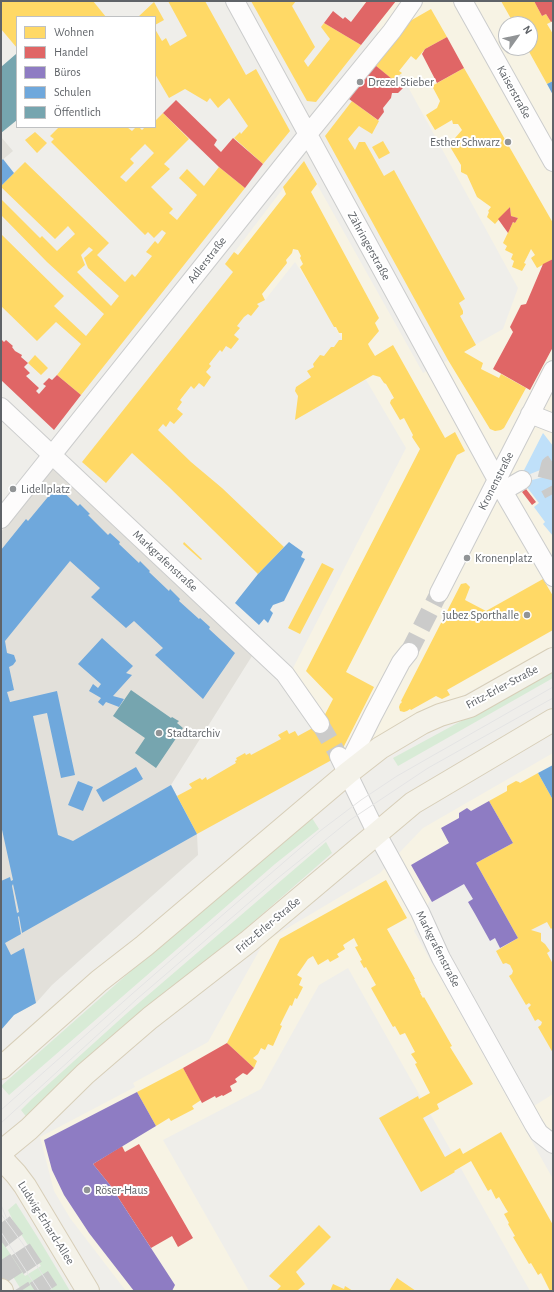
<!DOCTYPE html>
<meta charset="utf-8">
<style>
body{margin:0}
#map{position:relative;width:554px;height:1292px;overflow:hidden;background:#efeeea;font-family:"Alegreya Sans",sans-serif}
canvas{display:block}
.frame{position:absolute;inset:0;border:2px solid #5f6368;pointer-events:none}
.legend{position:absolute;left:16px;top:16px;width:140px;height:112px;box-sizing:border-box;background:#fff;border:1px solid #bfc1c3;margin:0;padding:5px 7px;list-style:none;font-size:12px;color:#5f6368}
.legend li{display:flex;align-items:center;gap:8px;height:20px}
.legend b{width:20px;border:1px solid #bfc1c3}
.north{position:absolute;left:498px;top:16px;width:40px;height:40px;box-sizing:border-box;background:#fff;border:1px solid #bfc1c3;border-radius:50%;rotate:57deg;font-size:11px;font-weight:700;line-height:16px;text-align:center;color:#5f6368}
.north::after{content:'';display:block;margin:auto;width:14px;height:18px;background:#919496;clip-path:polygon(50% 0,100% 100%,50% 72%,0 100%)}
</style>
<div id="map">
<canvas width="554" height="1292"></canvas>
<div class="frame"></div>
<ul class="legend">
<li><b style="height:11px;background:#ffd966"></b>Wohnen</li>
<li><b style="height:11px;background:#e06666"></b>Handel</li>
<li><b style="height:11px;background:#8e7cc3"></b>Büros</li>
<li><b style="height:11px;background:#6fa8dc"></b>Schulen</li>
<li><b style="height:11px;background:#76a5af"></b>Öffentlich</li>
</ul>
<div class="north">N</div>
</div>
<script>
const context = document.querySelector('canvas').getContext('2d');
context.lineJoin = 'round';
function paint(path, color) { context.fillStyle = color; context.fill(path, 'evenodd'); }
const toPath = rows => new Path2D(rows.map(r => 'M' + r).join(''));
function trace(path, color, width, dash) { context.strokeStyle = color; context.lineWidth = width; context.lineCap = dash ? 'butt' : 'round'; context.setLineDash(dash || []); context.stroke(path); }
function label(font, color, halo, rows, align = 'center') {
  context.font = font + ' "Alegreya Sans",sans-serif'; context.lineWidth = 4; context.setLineDash([]); context.textBaseline = 'middle'; context.strokeStyle = halo; context.fillStyle = color; for (const [text, x, y, turn = 0] of rows) {
    context.save(); context.translate(x, y); context.rotate((+turn || 0) * Math.PI / 180); context.textAlign = isNaN(turn) ? turn : align; if (halo) context.strokeText(text, 0, 0); context.fillText(text, 0, 0); context.restore();
  }
}
paint(toPath([
 [361,1,553,1,553,646,345,760,291,672,406,448,315,293,295,262,265,300,254,280,230,258,304,161,423,373,448,360,503,329,518,288],
 [506,24,530,24,530,48,506,48],
 [553,753,553,808,448,866,414,931,553,1179,553,1291,530,1291,348,968,319,985,261,1089,163,1140,249,1291,126,1291,70,1218,54,1191,40,1137,135,1087,133,1083,208,1042,264,942,380,873,423,828],
 [553,1094,553,1133,544,1126,534,1106]
]), '#f7f3e4');
paint(toPath([
 [1,137,13,151,1,161],
 [55,464,252,656,171,785,197,834,198,855,52,985,36,1003,14,1015,1,1030,1,532]
]), '#e2e0da');
paint(toPath([
 [553,666,553,678,398,766,393,758,476,713],
 [312,818,319,829,275,864,9,1095,1,1086,158,947],
 [326,842,332,853,28,1119,21,1110,32,1099,126,1014],
 [16,1203,40,1241,70,1291,22,1291,7,1267,1,1262,1,1240,25,1276,41,1266,14,1223,8,1210]
]), '#d8ebd6');
paint(toPath([
 [543,433,553,446,553,536,543,524,545,522,534,507,539,503,520,478]
]), '#bfe0f9');
paint(toPath([
 [553,465,553,477,544,477,528,481,520,478]
]), '#efeeea');
paint(toPath([
 [1,1,93,1,106,17,17,17,17,48,1,29],
 [168,1,205,1,246,75,256,69,290,131,263,164,234,138,240,132,241,134,248,126,229,98,218,108,210,98,207,102,185,89,169,98,155,74,155,29,162,41,166,38,170,46,187,36],
 [251,1,296,1,292,6,315,47,304,61,308,67,330,39,321,27,324,23,361,45,316,102,307,101],
 [501,1,534,1,542,16,546,14,551,22,547,24,553,34,553,81,547,84,527,48,530,48,530,24,514,24],
 [154,2,164,20,155,25,155,17,138,17],
 [431,9,447,37,425,49,416,60,411,56,399,71,402,73,393,80,375,65,410,21],
 [464,68,553,223,553,259,537,268,531,258,535,255,531,249,524,263,526,264,522,271,512,267,514,261,511,259,513,254,505,250,507,246,503,243,513,222,515,223,518,218,511,216,510,207,495,224,487,217,489,212,488,211,491,207,477,197,467,175,461,172,461,165,449,145,462,130,458,124,453,124,452,120,435,130,426,115,437,108,440,101,432,86],
 [352,101,379,121,372,134,359,126,348,139,355,150,359,142,365,142,384,176,394,170,465,299,459,303,463,311,463,314,460,316,476,345,464,352,483,363,481,369,499,378,501,374,526,388,504,428,501,430,495,431,490,429,448,360,325,136],
 [163,113,189,139,164,164,170,169,151,187,173,209,169,213,177,220,197,195,179,178,187,169,204,186,219,167,245,188,81,395,57,375,81,344,56,322,37,341,1,306,1,234,64,296,54,306,86,336,104,314,47,262,1,215,1,199,40,238,42,236,57,251,75,234,68,226,55,239,1,187,1,186,25,162,109,243,97,255,125,282,132,274,135,277,152,256,146,252,155,241,158,244,166,233,162,230,154,238,148,232,145,235,51,142,54,139,50,136,59,127,127,127,132,131,136,127,139,127,142,130,145,127,155,127,155,119,156,120],
 [145,144,154,153,126,182,120,177,134,163,130,159],
 [89,247,93,250,84,258,88,268,119,296,111,306,77,272,85,265,81,255],
 [35,132,47,143,37,153,25,140],
 [383,141,390,153,379,159,372,147],
 [304,161,317,184,311,192,379,318,375,323,379,331,368,344,370,348,375,356,393,345,445,438,455,432,465,451,457,455,346,672,374,687,339,756,197,834,177,796,192,788,189,784,200,778,202,780,206,777,207,780,236,763,235,761,237,760,236,758,245,753,246,755,250,753,251,755,281,739,278,735,287,730,289,734,295,731,298,736,320,724,333,699,306,671,420,449,412,437,413,435,404,418,400,420,390,403,391,400,394,398,386,384,384,383,380,377,373,375,295,420,298,396,295,391,296,387,311,377,307,371,314,367,313,364,320,355,324,356,331,347,334,347,339,340,342,340,342,333,339,333,336,327,334,327,300,267,303,264,300,258,301,256,298,250,293,249,292,253,286,260,287,263,262,294,265,300,257,304,259,306,251,316,248,314,244,317,237,326,240,328,234,335,239,339,231,349,226,346,222,352,220,350,209,364,211,366,206,372,211,377,204,387,199,383,194,389,191,386,180,400,182,402,177,409,183,414,174,424,170,421,166,427,163,424,158,430,191,462,222,488,284,547,258,574,169,487,132,453,106,483,82,462,233,272,225,264,234,252,238,255,286,194,283,187],
 [35,355,48,368,41,375,28,363],
 [184,542,202,559,201,560,183,544],
 [322,563,334,569,300,634,288,628],
 [543,579,553,596,553,630,447,690,450,695,442,699,436,696,411,710,410,709,407,711,404,712,400,711,399,707,400,704,402,702,401,701,461,584,466,583,470,587,465,600,486,611],
 [538,773,553,800,553,927,551,929,547,922,531,930,541,933,541,941,545,944,550,951,547,953,553,964,553,1053,538,1027,541,1025,542,1022,538,1019,535,1021,528,1008,531,1005,529,1003,526,1005,509,976,512,974,513,971,510,965,506,963,503,964,496,951,518,938,476,863,513,843,489,801,507,791,507,786,516,781,519,782,520,783],
 [386,880,407,918,387,929,415,979,414,979,421,993,420,993,423,998,424,997,452,1046,450,1047,473,1084,437,1104,439,1109,423,1118,445,1157,460,1148,463,1154,501,1132,553,1225,553,1291,550,1291,541,1273,538,1275,531,1263,529,1264,513,1237,515,1236,508,1224,509,1223,504,1214,508,1212,506,1209,499,1197,496,1199,491,1189,488,1191,471,1161,454,1171,455,1172,421,1192,379,1118,418,1096,419,1099,430,1093,415,1064,417,1063,411,1054,415,1052,405,1033,400,1035,395,1026,393,1027,371,988,376,985,366,967,364,968,360,961,362,960,355,947,358,946,354,938,343,945,345,949,337,954,339,957,330,962,328,959,318,965,313,956,308,959,297,975,302,978,299,985,303,987,297,999,295,998,292,1006,290,1005,280,1025,282,1026,273,1046,268,1044,265,1050,261,1048,258,1054,253,1058,257,1061,254,1068,227,1043,280,939],
 [183,1068,201,1100,192,1106,194,1109,171,1121,169,1118,156,1126,137,1092],
 [319,1225,331,1237,296,1272,305,1284,298,1290,299,1291,276,1291,281,1286,269,1276],
 [397,1278,416,1291,389,1291],
 [333,1284,344,1289,345,1286,353,1291,330,1291]
]), '#ffd966');
paint(toPath([
 [367,1,396,1,361,45,324,23,333,11,343,19,345,17,351,22],
 [534,1,553,1,553,21,551,22,546,14,542,16],
 [447,37,464,68,437,83,422,54,425,49],
 [375,65,403,88,398,93,392,93,391,98,383,108,384,112,378,120,349,99],
 [176,100,217,140,214,145,221,152,233,138,263,164,245,188,219,167,163,113],
 [510,207,511,216,518,218,515,223,513,222,508,233,498,219],
 [553,259,553,347,530,390,493,369,513,332,510,327,521,305,526,304,543,264],
 [1,339,4,342,6,340,13,346,12,347,15,351,22,355,21,357,28,363,24,367,30,373,26,376,39,388,36,391,39,394,46,386,43,384,49,378,52,380,57,375,81,395,54,430,1,380],
 [526,489,536,502,532,505,522,492],
 [227,1043,254,1068,247,1075,243,1073,235,1079,237,1082,230,1086,232,1091,223,1096,222,1095,216,1098,215,1096,202,1103,183,1068],
 [139,1144,193,1238,178,1247,172,1236,151,1248,110,1185,93,1164,122,1146,125,1152]
]), '#e06666');
paint(toPath([
 [489,801,513,843,476,863,518,938,500,948,495,938,490,941,475,914,468,902,473,899,464,884,432,902,411,865,449,843,441,828,459,818,459,813,467,808,471,811],
 [137,1092,156,1126,93,1164,110,1185,175,1285,172,1291,134,1291,89,1233,64,1195,52,1170,44,1140]
]), '#8e7cc3');
paint(toPath([
 [553,81,553,95,547,84],
 [3,159,14,173,1,186,1,161],
 [57,486,78,506,80,504,90,514,88,515,108,535,110,533,120,542,119,544,139,563,140,561,150,571,149,572,169,591,170,589,180,599,179,601,199,619,200,618,210,627,209,629,235,653,203,699,155,655,163,648,134,621,126,628,91,597,100,588,70,561,5,641,7,653,14,655,16,661,13,665,9,667,14,690,7,692,10,702,57,691,75,775,61,778,47,713,33,716,58,835,73,841,171,785,197,834,22,933,19,916,18,917,21,934,5,943,11,955,24,948,36,1003,14,1015,1,1030,1,881,10,877,11,881,13,880,1,825,1,550,26,519,28,521],
 [13,884,19,912,17,913,12,886],
 [289,542,303,552,301,557,305,559,284,601,273,605,270,610,273,613,268,623,264,619,259,625,235,603,258,574],
 [102,638,133,666,126,673,132,675,113,696,124,699,119,707,106,702,103,706,98,702,101,698,89,691,93,684,98,688,101,684,78,664],
 [553,765,553,800,538,773],
 [136,767,143,779,103,802,96,790],
 [78,781,93,787,83,811,68,805]
]), '#6fa8dc');
paint(toPath([
 [16,54,17,120,1,133,1,67],
 [131,690,171,718,172,717,177,720,179,721,177,723,183,728,156,768,135,753,145,738,113,716]
]), '#76a5af');
trace(toPath([
 [553,463,550,465,546,481,553,494],
 [409,652,439,593],
 [320,724,339,756]
]), '#cbcbca', 18, [18, 9]);
trace(toPath([
 [1,1223,17,1244,48,1291],
 [1,1260,21,1291]
]), '#cbcbca', 22, [22, 11]);
const minor = toPath([
 [235,1,503,491,553,577],
 [463,1,553,162],
 [1,407,285,674,320,724],
 [530,414,553,423],
 [503,491,522,480],
 [1,519,308,134,392,31,413,1],
 [439,593,553,370],
 [339,756,377,834,420,912,441,958,534,1125,539,1133,553,1144],
 [348,773,354,753,373,715,401,662,409,652]
]);
const major = toPath([
 [1,1068,99,981,144,946,348,773,380,748,422,723,440,715,470,706,553,659],
 [1,1152,29,1129,85,1074,150,1018,249,941,413,803,553,720],
 [1,1158,16,1174,25,1186,88,1291],
 [1,1290,2,1291]
]);
trace(minor, '#cbcccc', 20);
trace(major, '#d7ceb8', 24);
trace(minor, '#fdfcfc', 18);
trace(major, '#f4f2e9', 22);
trace(toPath([
 [1,1110,132,994,226,912,320,831,361,800,397,776,553,687],
 [1,1123,137,999,278,878,350,820,428,768,553,698],
 [1,1205,7,1219],
 [1,1214,23,1244,53,1291],
 [1,1232,39,1291]
]), '#e4e4e4', 1);
for (const [x, y, r, color] of [
 [360,82,4,"#919496"],
 [508,142,4,"#919496"],
 [13,489,4,"#919496"],
 [467,558,4,"#919496"],
 [527,615,4,"#919496"],
 [159,733,4,"#919496"],
 [87,1190,4,"#919496"]
]) { const dot = new Path2D(); dot.arc(x, y, r, 0, 2 * Math.PI); context.fillStyle = color; context.fill(dot); trace(dot, '#fff', 1.5); }
label('12px', '#5f6368', '#fff', [
 ["Drezel Stieber",368,82],
 ["Esther Schwarz",500,142,"right"],
 ["Lidellplatz",21,489],
 ["Kronenplatz",475,558],
 ["jubez Sporthalle",519,615,"right"],
 ["Stadtarchiv",167,733],
 ["Röser-Haus",95,1190]
], 'left');
label('12px', '#5f6368', '#fff', [
 ["Kaiserstraße",514,92,61],
 ["Zähringerstraße",369,246,61],
 ["Adlerstraße",207,260,-52],
 ["Kronenstraße",496,481,-63],
 ["Markgrafenstraße",165,561,43],
 ["Fritz-Erler-Straße",502,687,-28],
 ["Fritz-Erler-Straße",268,925,-40],
 ["Markgrafenstraße",438,949,63],
 ["Ludwig-Erhard-Allee",46,1223,58]
]);
</script>
